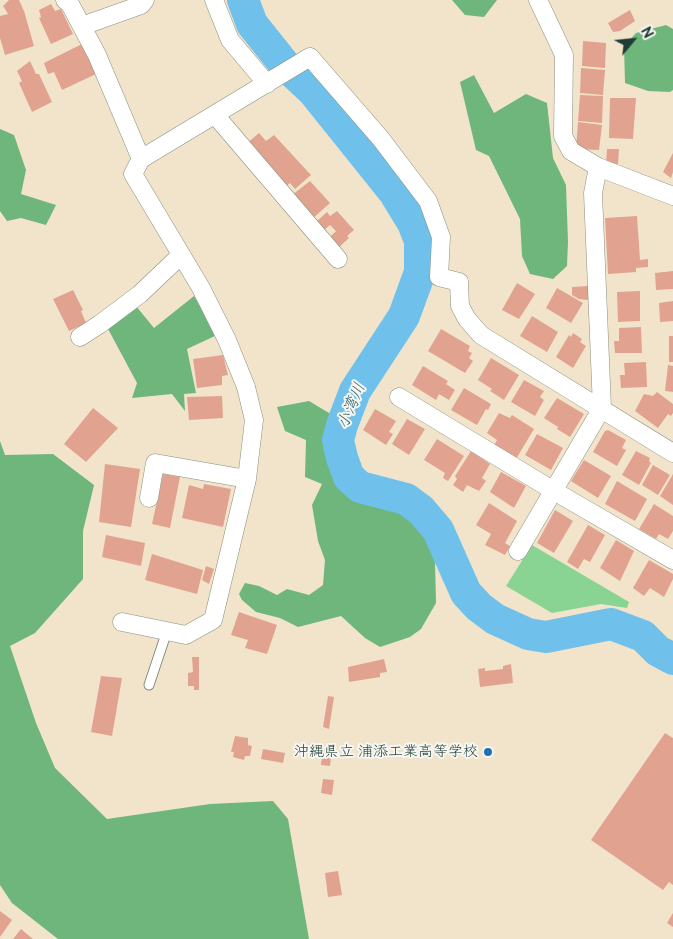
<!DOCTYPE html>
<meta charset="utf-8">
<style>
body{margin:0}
#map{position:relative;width:673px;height:939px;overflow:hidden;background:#f1e4cb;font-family:"Balsamiq Sans",sans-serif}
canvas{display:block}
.north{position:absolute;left:608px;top:15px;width:50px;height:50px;-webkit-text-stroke:4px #f6f6f2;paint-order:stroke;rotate:62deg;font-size:14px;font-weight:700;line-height:20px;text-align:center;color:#1f3d34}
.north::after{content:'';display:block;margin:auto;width:18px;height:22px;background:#1f3d34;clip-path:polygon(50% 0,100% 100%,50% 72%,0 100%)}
</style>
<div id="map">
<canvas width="673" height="939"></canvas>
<div class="north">N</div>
</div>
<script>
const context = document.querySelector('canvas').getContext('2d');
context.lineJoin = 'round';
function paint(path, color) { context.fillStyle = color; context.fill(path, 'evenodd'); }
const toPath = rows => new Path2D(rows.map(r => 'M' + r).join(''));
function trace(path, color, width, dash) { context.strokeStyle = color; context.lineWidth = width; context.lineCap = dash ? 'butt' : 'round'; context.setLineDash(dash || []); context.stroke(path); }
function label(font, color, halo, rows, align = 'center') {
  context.font = font + ' "Balsamiq Sans","Klee One",sans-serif'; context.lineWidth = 4; context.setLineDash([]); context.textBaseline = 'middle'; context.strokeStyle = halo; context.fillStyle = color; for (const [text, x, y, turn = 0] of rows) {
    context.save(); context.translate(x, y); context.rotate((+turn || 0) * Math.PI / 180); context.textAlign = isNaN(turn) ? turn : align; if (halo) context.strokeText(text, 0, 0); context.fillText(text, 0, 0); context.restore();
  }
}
paint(toPath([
 [532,545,629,602,627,608,601,604,552,613,506,586]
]), '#89d492');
paint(toPath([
 [452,0,497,0,484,17,465,15],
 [666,25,673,29,673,90,670,92,648,91,625,83,624,46,636,33],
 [474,75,494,113,526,94,547,103,553,158,566,185,568,242,567,266,553,279,530,274,522,256,520,219,489,156,476,150,460,82],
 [0,129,14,135,26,170,21,194,56,205,46,225,21,218,7,221,0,211],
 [194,296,217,335,187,349,196,393,184,394,185,411,172,394,132,398,137,383,107,327,136,306,154,328],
 [309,401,334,416,327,445,334,469,347,491,398,508,422,525,435,562,436,603,421,629,410,637,380,647,365,638,341,616,298,627,280,618,256,612,242,600,239,594,245,583,259,586,277,595,287,589,309,595,323,585,325,560,318,541,312,505,322,484,305,477,306,440,285,431,277,407],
 [0,441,5,455,53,454,94,485,83,531,83,579,35,633,10,646,36,723,55,768,107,819,210,804,273,801,288,819,309,939,58,939,12,903,0,885]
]), '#6eb67c');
trace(toPath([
 [243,0,252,24,284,64,313,91,394,192,413,223,420,241,420,272,404,316,355,391,342,425,338,440,342,458,349,477,360,487,406,499,421,510,438,530,466,593,479,607,495,619,528,634,546,637,611,624,643,636,658,651,673,659]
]), '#6fc0eb', 32);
paint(toPath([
 [9,0,19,0,24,11,34,46,5,55,0,38,0,16,8,14,3,6],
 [51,4,55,11,61,9,73,34,51,44,39,18,41,17,39,10],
 [630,10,635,21,620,31,613,32,608,23],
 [583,41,606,43,605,68,582,66],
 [82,44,96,74,62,90,54,72,48,74,44,63],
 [30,61,36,74,39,74,52,102,32,112,19,83,22,81,17,71],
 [581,68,605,70,603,95,580,93],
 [580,95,603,96,602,123,578,121],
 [610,98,636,98,633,139,609,138],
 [578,122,602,125,599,150,576,149],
 [259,133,266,141,274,135,311,175,295,189,290,183,286,186,246,144],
 [607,149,619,149,618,164,606,163],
 [673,153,673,172,671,178,663,172],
 [310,181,330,203,312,219,292,195],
 [337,211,354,230,347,236,349,238,337,249,328,239,336,231,330,225,323,231,316,222,327,212,330,216],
 [637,216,640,260,648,259,648,267,636,268,636,272,608,274,605,218],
 [673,271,673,289,656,290,655,273],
 [517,283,535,294,519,319,502,310],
 [588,286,588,300,579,299,572,295,572,287],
 [557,288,583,303,571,323,546,308],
 [73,290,83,310,81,311,86,323,69,331,53,299],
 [640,291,640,321,618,322,617,292],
 [673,301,673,321,660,322,659,303],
 [532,316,558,332,547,352,520,336],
 [641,327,642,353,615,353,614,341,619,341,619,328],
 [441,329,470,346,468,351,472,353,469,358,473,361,465,373,428,351],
 [573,333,582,339,580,342,586,346,573,368,556,357,569,335,571,337],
 [669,336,673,336,673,362,669,362],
 [223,355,228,375,222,376,222,385,197,388,193,359],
 [491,358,519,375,504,400,490,391,492,389,478,380],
 [646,362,647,387,621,388,620,375,625,375,624,363],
 [668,365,673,366,673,392,665,391],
 [423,366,448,381,446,384,455,390,449,400,439,394,436,400,412,385],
 [524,380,544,391,540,397,544,400,535,416,511,402],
 [464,388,491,404,488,410,486,409,477,425,451,410],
 [657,392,673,404,673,413,671,416,668,414,658,428,635,411,644,394,653,396],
 [222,396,223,418,189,420,187,397],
 [557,398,584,414,570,437,557,429,558,427,544,418],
 [93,408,118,428,86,462,64,444],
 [375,409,396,421,389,432,393,434,386,445,363,430],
 [499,413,510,418,512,415,534,429,516,459,494,446,497,440,487,433],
 [407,419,425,429,409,455,392,444],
 [608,430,626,440,622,448,626,450,617,466,593,452,605,431],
 [537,434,563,448,551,470,525,455],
 [437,439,464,456,448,481,443,478,445,473,424,460],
 [471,451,490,464,482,478,486,481,479,491,467,485,463,492,453,485,457,479,455,476],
 [636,451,650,458,649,461,651,463,639,485,622,475],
 [584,460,611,476,598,498,571,481],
 [105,464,140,469,131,527,99,522],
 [653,465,670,475,658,495,642,485],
 [501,472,526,486,514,508,490,492],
 [163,474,180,477,170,528,152,524],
 [673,474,673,505,660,496],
 [617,481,647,499,635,521,605,504],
 [204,484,231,489,223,527,182,518,189,485,203,489],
 [489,503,517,521,505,543,510,546,505,555,485,545,491,534,476,525],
 [654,504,673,516,673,531,668,539,659,534,656,539,639,529],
 [555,510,573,521,554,553,537,543],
 [588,525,605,535,590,562,584,559,578,569,567,562],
 [106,535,145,543,141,566,102,557],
 [616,540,634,551,620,581,600,568],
 [152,554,203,570,197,594,145,580],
 [649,560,673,574,673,579,664,597,650,588,644,596,633,588],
 [206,566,214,569,209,584,202,580],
 [239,612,277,625,267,654,245,648,248,640,231,635],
 [192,657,199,657,199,690,194,690,194,686,188,686,188,673,193,672],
 [384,659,387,672,380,673,380,677,349,682,348,667],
 [511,664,513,683,480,687,478,669,485,668,485,671,503,669,503,666],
 [101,676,122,678,112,736,91,732],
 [328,696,334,697,329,729,323,727],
 [665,733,673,738,673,885,669,882,663,890,591,840],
 [235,736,248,738,248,745,252,746,250,756,245,756,244,760,233,757,234,752,231,752],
 [263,749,285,753,283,763,261,759],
 [323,749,332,750,330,766,321,765],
 [323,779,334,780,332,795,321,793],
 [338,871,342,895,328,897,325,873],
 [0,911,12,920,0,937],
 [673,913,673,927,667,923],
 [21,929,33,939,13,939]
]), '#e1a38f');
const lane = toPath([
 [149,685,167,631]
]);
const street = toPath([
 [65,0,70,4,97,55,141,159],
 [214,0,230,40,267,84],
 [538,0,564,55,563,136,571,151,598,167,673,196],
 [82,26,141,5,145,0],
 [215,115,338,259],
 [80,337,100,324,140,294,181,255],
 [399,397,554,491,673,560],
 [149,498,155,463,247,479],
 [518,551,602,408,593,193,598,167],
 [122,622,186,635,213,620,247,479,254,420,246,387,227,340,201,288,133,174,141,159,310,57,381,139,428,201,441,237,439,277,459,282,460,306,467,319,481,335,673,453]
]);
trace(lane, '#889080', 11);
trace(street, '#889080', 19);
trace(lane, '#fff', 9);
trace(street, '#fff', 18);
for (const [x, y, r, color] of [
 [488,752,5,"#1f6fb2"]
]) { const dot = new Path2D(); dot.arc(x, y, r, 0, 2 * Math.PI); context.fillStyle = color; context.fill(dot); trace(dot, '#f6f6f2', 2); }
label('15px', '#1f3d34', '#f6f6f2', [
 ["沖縄県立 浦添工業高等学校",478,752]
], 'right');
label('italic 16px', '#335e62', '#f6f6f2', [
 ["小湾川",352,406,-67]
]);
</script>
